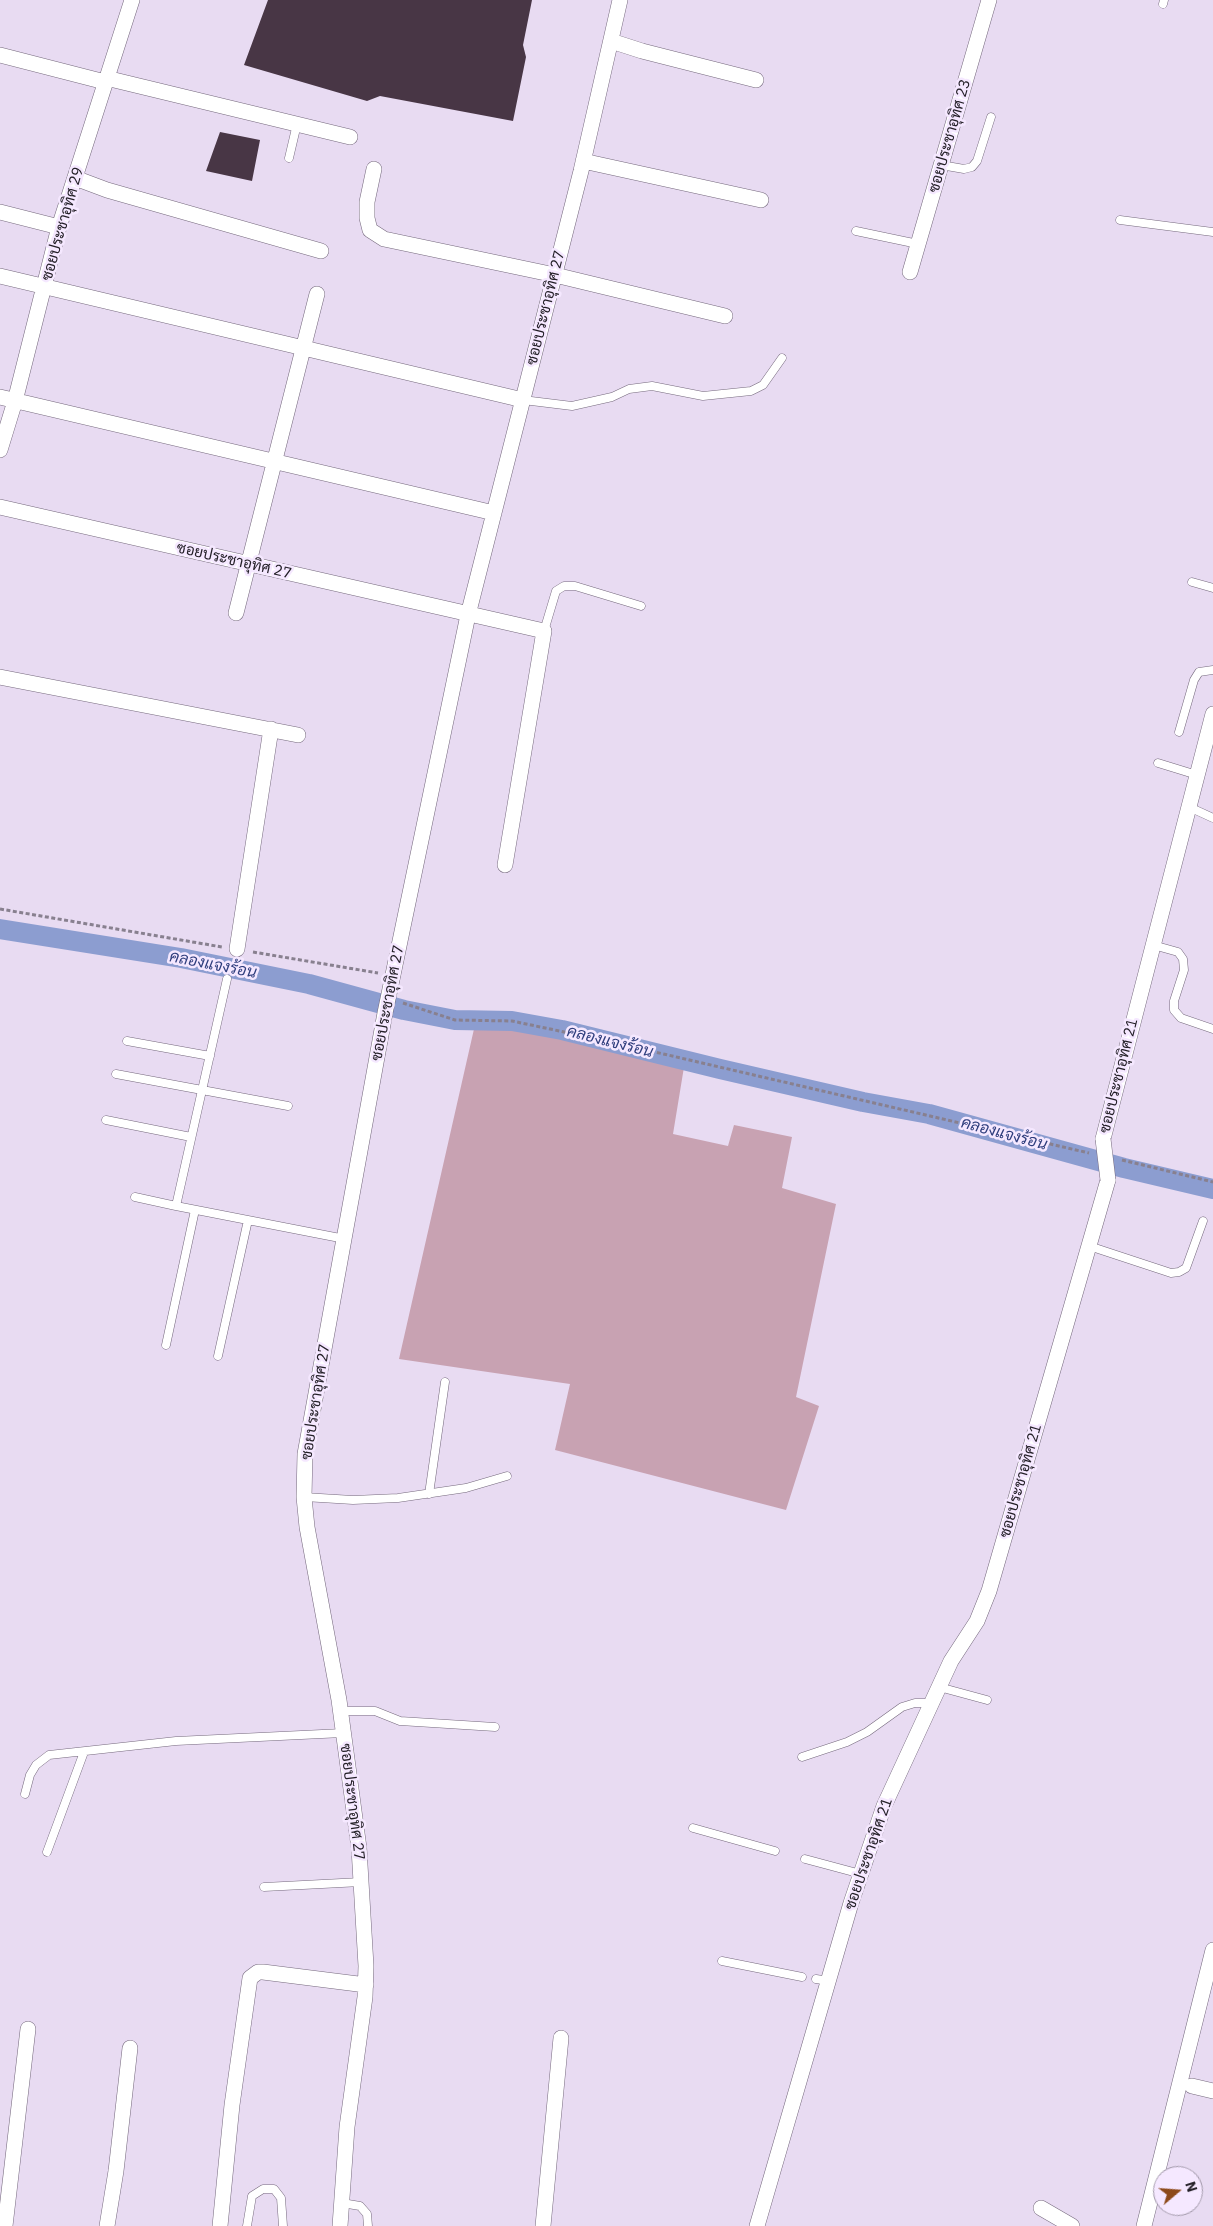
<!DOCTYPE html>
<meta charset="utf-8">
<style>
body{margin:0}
#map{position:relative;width:1213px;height:2226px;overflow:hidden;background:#e8dbf2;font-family:"IBM Plex Sans",sans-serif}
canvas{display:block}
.north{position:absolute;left:1153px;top:2166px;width:50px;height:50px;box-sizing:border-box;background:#f5e8ff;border:1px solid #a198a9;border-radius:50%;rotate:72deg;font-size:14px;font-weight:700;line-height:20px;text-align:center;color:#242028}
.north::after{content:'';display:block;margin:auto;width:18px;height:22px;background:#8d4a1a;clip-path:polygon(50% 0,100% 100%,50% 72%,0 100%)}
</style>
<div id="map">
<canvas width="1213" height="2226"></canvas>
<div class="north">N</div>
</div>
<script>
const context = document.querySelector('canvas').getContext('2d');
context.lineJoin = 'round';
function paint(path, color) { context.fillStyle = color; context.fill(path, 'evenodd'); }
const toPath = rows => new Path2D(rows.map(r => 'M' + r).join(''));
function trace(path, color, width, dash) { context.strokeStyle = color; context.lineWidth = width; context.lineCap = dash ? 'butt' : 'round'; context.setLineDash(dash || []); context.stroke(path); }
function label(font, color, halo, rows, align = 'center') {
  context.font = font + ' "IBM Plex Sans",Sarabun,sans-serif'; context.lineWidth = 5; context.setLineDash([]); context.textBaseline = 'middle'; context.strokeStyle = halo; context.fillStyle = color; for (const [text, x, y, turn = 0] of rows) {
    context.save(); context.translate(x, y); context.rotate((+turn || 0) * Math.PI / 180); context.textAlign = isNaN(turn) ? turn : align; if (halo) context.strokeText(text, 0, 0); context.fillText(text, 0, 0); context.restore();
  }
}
paint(toPath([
 [489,1024,537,1028,684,1067,673,1134,728,1146,734,1125,792,1137,782,1188,836,1204,796,1397,819,1406,786,1510,555,1450,570,1384,399,1359,474,1029]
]), '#c8a2b2');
trace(toPath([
 [0,929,181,958,309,984,404,1010,455,1020,512,1021,562,1030,720,1069,863,1102,929,1114,1124,1168,1213,1189]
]), '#8c9dd0', 20);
paint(toPath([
 [268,0,532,0,523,45,526,57,513,121,380,96,367,101,244,65],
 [220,132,260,140,252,181,206,171]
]), '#483645');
const lane = toPath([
 [1163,4,1164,0],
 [289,158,297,124],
 [941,165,964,169,972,167,977,161,991,117],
 [1120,220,1213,232],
 [856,231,918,244],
 [523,400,572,406,612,397,629,389,652,386,703,396,751,391,763,385,782,358],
 [1192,582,1213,588],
 [544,631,556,591,564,586,575,586,641,606],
 [1179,732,1194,680,1199,672,1213,670],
 [1158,763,1197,775],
 [1189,807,1213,818],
 [1153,945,1178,952,1183,959,1184,970,1174,1001,1174,1010,1181,1018,1213,1029],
 [227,979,176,1206,345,1239],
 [127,1041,210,1056],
 [116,1074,288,1106],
 [106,1120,191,1137],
 [135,1197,176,1206],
 [1089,1246,1171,1273,1179,1272,1186,1268,1203,1221],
 [166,1345,195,1210],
 [218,1356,248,1220],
 [429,1494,445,1382],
 [304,1497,353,1500,398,1498,466,1488,507,1476],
 [939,1687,987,1700],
 [340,1711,375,1711,400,1721,495,1727],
 [802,1757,847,1742,867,1732,902,1707,915,1703,931,1703],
 [25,1794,30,1775,36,1765,49,1755,176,1741,343,1733],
 [693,1828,775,1851],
 [47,1852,84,1752],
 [805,1859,861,1874],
 [264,1887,361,1882],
 [722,1961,802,1977],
 [816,1979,829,1981],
 [342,2203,360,2206,367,2214,368,2226],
 [247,2226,252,2196,263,2189,274,2189,281,2198,283,2226]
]);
const street = toPath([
 [611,41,642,51,756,80],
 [0,55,105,82],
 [106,78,350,137],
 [583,161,761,200],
 [374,169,367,202,367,218,370,230,384,239,555,275,725,316],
 [75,178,107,190,321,251],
 [0,212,59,227],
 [910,272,989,0],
 [0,276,523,400],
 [0,397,494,513],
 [0,450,15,401,59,227,132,0],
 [0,507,544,631,505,865],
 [236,613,317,294],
 [0,677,298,735],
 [237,949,271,729],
 [1103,1139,1213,714],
 [1192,2086,1213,2091],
 [1041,2208,1072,2226],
 [5,2226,28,2029],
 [107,2226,116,2171,130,2048],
 [220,2226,232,2105,250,1978,258,1972,263,1972,366,1985],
 [340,2226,347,2127,365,1997,366,1966,359,1848,339,1700,307,1527,304,1497,305,1454,385,1013,468,615,581,171,620,0],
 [543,2226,561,2038],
 [757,2226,851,1903,884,1806,951,1661,977,1621,989,1591,1108,1180],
 [1144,2226,1213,1950]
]);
trace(lane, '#75697d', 9);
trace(street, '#75697d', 16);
trace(toPath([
 [0,909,222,947],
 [253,952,378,973],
 [403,1003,455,1020,512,1021,612,1042,1089,1153],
 [1122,1160,1213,1182]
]), '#88808f', 3, [4, 2.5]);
trace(lane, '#fff', 8);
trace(street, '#fff', 15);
const streetBridge = toPath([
 [1103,1139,1108,1180]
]);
trace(streetBridge, '#75697d', 16, []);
trace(streetBridge, '#fff', 15);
label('15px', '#242028', '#f5e8ff', [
 ["ซอยประชาอุทิศ 23",950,136,-74],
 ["ซอยประชาอุทิศ 29",63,224,-74],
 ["ซอยประชาอุทิศ 27",546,308,-76],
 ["ซอยประชาอุทิศ 27",234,561,13],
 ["ซอยประชาอุทิศ 27",388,1003,-79],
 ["ซอยประชาอุทิศ 21",1119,1076,-76],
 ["ซอยประชาอุทิศ 27",316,1402,-81],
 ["ซอยประชาอุทิศ 21",1021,1481,-74],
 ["ซอยประชาอุทิศ 27",352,1802,83],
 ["ซอยประชาอุทิศ 21",869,1854,-71]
]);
label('italic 16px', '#2f3e7d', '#f5e8ff', [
 ["คลองแจงร้อน",213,965,11],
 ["คลองแจงร้อน",610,1042,14],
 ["คลองแจงร้อน",1004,1134,15]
]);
</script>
